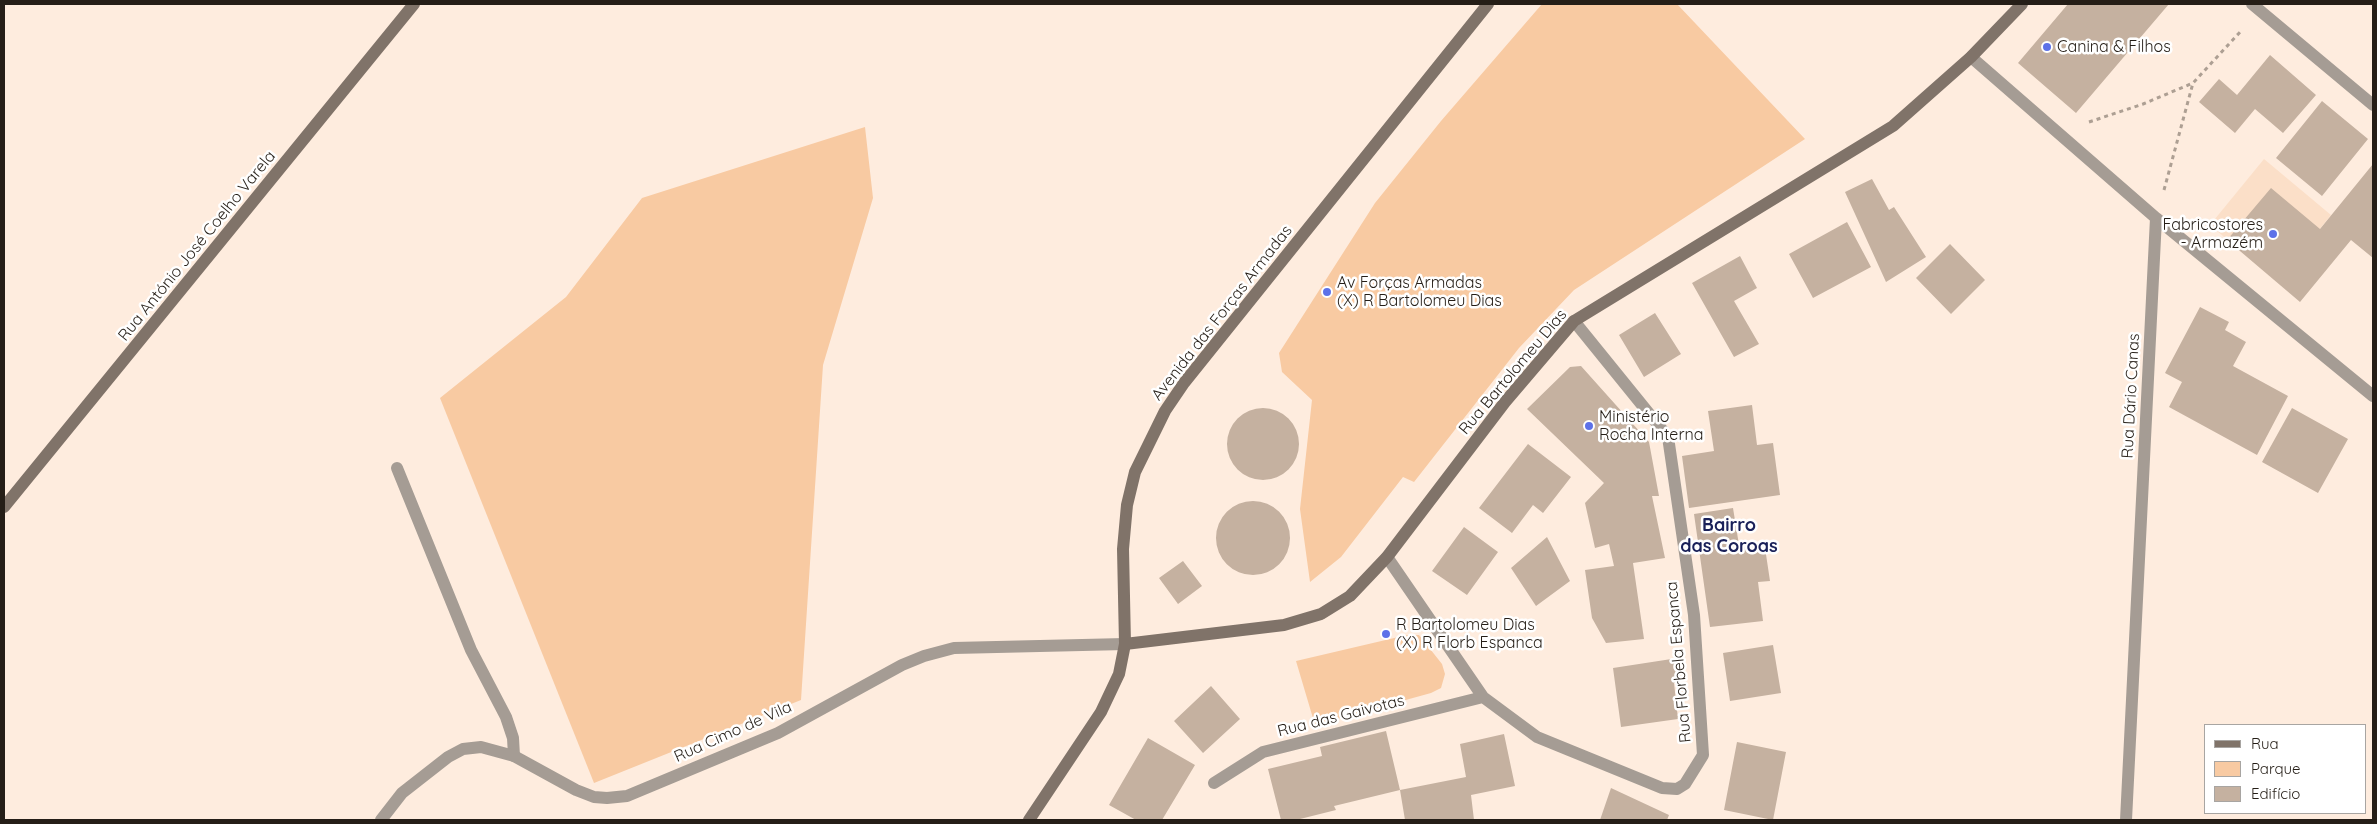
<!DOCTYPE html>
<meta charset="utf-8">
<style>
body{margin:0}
#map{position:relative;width:2377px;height:824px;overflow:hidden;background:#feecde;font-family:Quicksand,sans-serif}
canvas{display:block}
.frame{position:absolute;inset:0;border:5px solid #251e17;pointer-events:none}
.legend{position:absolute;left:2204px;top:724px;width:162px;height:90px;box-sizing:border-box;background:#fff;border:1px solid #a8a5a2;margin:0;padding:6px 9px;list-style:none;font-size:15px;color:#251e17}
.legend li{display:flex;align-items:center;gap:10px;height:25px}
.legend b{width:25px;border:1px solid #a8a5a2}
</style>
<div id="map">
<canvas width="2377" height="824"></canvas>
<div class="frame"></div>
<ul class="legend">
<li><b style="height:6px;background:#807369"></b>Rua</li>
<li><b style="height:14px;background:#f8caa2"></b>Parque</li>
<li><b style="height:14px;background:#c5b1a0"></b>Edifício</li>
</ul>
</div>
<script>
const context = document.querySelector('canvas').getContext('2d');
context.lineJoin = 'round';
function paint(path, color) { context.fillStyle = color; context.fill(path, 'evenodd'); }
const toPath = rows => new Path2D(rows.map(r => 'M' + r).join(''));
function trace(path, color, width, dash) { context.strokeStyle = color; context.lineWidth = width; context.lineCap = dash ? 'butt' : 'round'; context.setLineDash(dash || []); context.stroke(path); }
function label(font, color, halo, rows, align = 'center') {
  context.font = font + ' Quicksand,sans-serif'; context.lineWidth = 5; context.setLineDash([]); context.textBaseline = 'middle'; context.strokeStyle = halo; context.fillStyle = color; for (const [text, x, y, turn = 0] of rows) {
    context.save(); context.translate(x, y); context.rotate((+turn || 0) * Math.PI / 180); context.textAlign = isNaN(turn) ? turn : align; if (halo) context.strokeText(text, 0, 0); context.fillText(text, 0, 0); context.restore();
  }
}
paint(toPath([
 [2264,159,2331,215,2277,282,2210,225]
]), '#fbdfc8');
paint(toPath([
 [1542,4,1677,4,1805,139,1574,290,1519,348,1414,482,1403,477,1341,557,1310,582,1300,509,1312,400,1282,372,1279,353,1375,203,1441,121],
 [865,127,873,198,823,365,801,700,594,783,440,398,566,297,642,198],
 [1407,635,1419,635,1442,664,1445,674,1441,688,1431,693,1315,725,1296,661]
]), '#f8caa2');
paint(toPath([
 [2068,4,2169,4,2076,113,2018,63],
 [2270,55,2316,95,2283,133,2255,109,2235,133,2199,102,2219,79,2237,95],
 [2322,101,2368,139,2322,196,2276,158],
 [2373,164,2373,258,2351,240,2300,302,2227,240,2271,188,2320,229],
 [1872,179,1889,210,1894,207,1926,257,1886,282,1845,192],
 [1847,222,1871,267,1813,298,1789,254],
 [1950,244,1985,280,1951,314,1916,278],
 [1740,256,1757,288,1734,301,1759,344,1734,357,1692,283],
 [2200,307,2229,322,2225,330,2246,342,2233,366,2288,396,2257,455,2169,407,2182,382,2165,373],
 [1655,313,1681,354,1644,377,1619,335],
 [1581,366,1649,442,1659,496,1652,496,1665,558,1633,563,1644,639,1606,643,1592,618,1585,570,1614,566,1609,544,1595,548,1585,503,1604,483,1527,409,1570,367],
 [1752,405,1757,445,1773,443,1780,495,1689,508,1682,456,1714,451,1708,411],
 '1227 444a36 36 0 1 1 72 0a36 36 0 1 1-72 0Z',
 [2292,408,2348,439,2318,493,2262,462],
 [1528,444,1571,477,1543,513,1533,505,1512,533,1479,508],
 '1216 538a37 37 0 1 1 74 0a37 37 0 1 1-74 0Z',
 [1733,508,1739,545,1764,541,1770,581,1758,582,1763,621,1710,627,1694,514],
 [1464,527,1498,552,1467,595,1432,571],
 [1547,537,1570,581,1536,606,1511,568],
 [1183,561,1202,586,1178,604,1159,578],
 [1773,645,1781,693,1730,701,1723,653],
 [1678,658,1681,682,1674,683,1678,719,1621,727,1613,668],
 [1211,686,1240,719,1203,753,1174,721],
 [1386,731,1400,790,1334,806,1336,810,1296,820,1281,820,1268,769,1322,756,1320,747],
 [1504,734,1515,786,1471,795,1474,820,1405,820,1400,790,1466,777,1460,744],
 [1148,738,1195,765,1162,820,1136,820,1109,805],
 [1737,742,1786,752,1773,820,1724,810],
 [1611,788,1669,815,1667,820,1600,820]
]), '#c5b1a0');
trace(toPath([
 [2089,122,2143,104,2193,83],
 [2164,190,2193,83,2241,31]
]), '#ad9f93', 3, [4, 4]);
trace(toPath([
 [397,468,471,650,506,717,513,738,514,756]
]), '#a59c94', 12);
trace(toPath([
 [2252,4,2373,105],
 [1971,57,2156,218,2126,820],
 [2156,218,2373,396],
 [1387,557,1483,697,1537,737,1662,788,1677,789,1685,784,1703,755,1694,615,1668,437,1574,321],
 [1214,783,1263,752,1483,697],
 [381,820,402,793,448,757,463,749,481,747,514,756,576,790,594,797,607,798,627,796,778,733,902,665,924,656,954,648,1125,644]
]), '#a59c94', 12);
trace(toPath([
 [4,507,414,4],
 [1125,644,1284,625,1321,614,1350,596,1387,557,1505,402,1574,321,1893,126,1971,57,2022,4],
 [1029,820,1101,712,1119,674,1125,644,1123,549,1127,505,1135,472,1165,411,1184,383,1488,4]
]), '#807369', 12);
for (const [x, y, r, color] of [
 [2047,47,5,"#5d71e8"],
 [2273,234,5,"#5d71e8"],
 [1327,292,5,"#5d71e8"],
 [1589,426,5,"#5d71e8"],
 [1386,634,5,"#5d71e8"]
]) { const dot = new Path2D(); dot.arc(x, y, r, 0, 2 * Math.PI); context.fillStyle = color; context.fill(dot); trace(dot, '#fff', 2); }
label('16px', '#251e17', '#fff', [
 ["Canina & Filhos",2057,47],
 ["Fabricostores",2263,225,"right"],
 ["- Armazém",2263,243,"right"],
 ["Av Forças Armadas",1337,283],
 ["(X) R Bartolomeu Dias",1337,301],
 ["Ministério",1599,417],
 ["Rocha Interna",1599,435],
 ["R Bartolomeu Dias",1396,625],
 ["(X) R Florb Espanca",1396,643]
], 'left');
label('16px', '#251e17', '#fff', [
 ["Rua António José Coelho Varela",197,246,-51],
 ["Avenida das Forças Armadas",1222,313,-52],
 ["Rua Bartolomeu Dias",1513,372,-50],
 ["Rua Dário Canas",2131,396,-87],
 ["Rua Florbela Espanca",1679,662,-95],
 ["Rua das Gaivotas",1341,716,-14],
 ["Rua Cimo de Vila",733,732,-24]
]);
label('bold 18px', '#1a2159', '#fff', [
 ["Bairro",1729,526],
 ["das Coroas",1729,547]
]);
</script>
